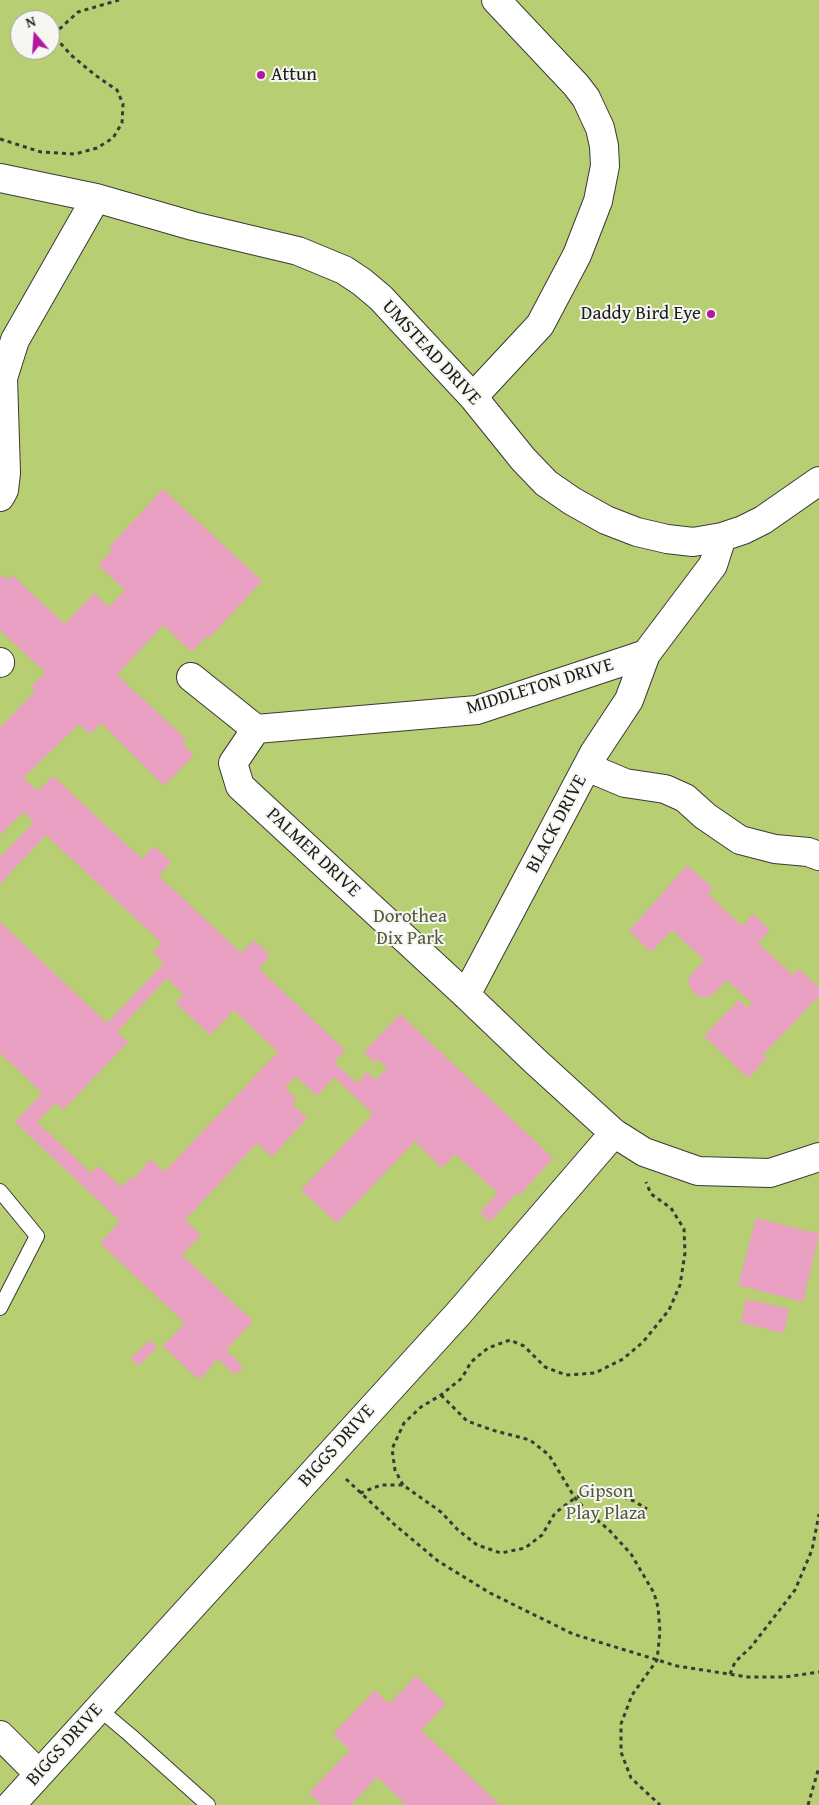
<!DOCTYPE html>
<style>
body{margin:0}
#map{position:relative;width:819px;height:1805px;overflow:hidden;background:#ece5c9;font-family:"Gentium Book Plus",serif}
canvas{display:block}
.north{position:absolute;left:10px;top:10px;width:50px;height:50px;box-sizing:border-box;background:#f6f6f2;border:1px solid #9f9f9c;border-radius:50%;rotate:342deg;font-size:14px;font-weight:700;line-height:20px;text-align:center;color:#1c1c1c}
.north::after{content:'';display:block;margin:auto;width:18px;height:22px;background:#b5179e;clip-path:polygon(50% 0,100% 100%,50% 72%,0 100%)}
</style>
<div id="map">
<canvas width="819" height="1805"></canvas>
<div class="north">N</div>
</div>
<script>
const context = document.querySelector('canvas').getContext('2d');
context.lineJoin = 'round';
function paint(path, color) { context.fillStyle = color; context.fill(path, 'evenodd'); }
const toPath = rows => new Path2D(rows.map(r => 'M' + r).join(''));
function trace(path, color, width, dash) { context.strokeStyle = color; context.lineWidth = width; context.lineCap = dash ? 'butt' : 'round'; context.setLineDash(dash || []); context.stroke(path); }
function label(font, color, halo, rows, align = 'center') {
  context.font = font + ' "Gentium Book Plus",serif'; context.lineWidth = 4; context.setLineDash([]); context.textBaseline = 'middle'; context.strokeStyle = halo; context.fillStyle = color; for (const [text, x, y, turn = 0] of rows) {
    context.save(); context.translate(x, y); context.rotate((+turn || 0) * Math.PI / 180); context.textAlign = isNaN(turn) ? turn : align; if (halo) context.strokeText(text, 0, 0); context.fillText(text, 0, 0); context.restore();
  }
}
paint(toPath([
 [0,0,819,0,819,1805,0,1805],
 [20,20,50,20,50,50,20,50]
]), '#b8ce72');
paint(toPath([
 [163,489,262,581,208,639,206,636,192,652,163,625,117,675,186,739,182,743,194,755,164,786,101,723,90,734,79,724,23,778,38,791,53,776,142,859,154,846,171,862,159,876,241,953,254,940,270,955,259,969,345,1050,334,1062,357,1083,367,1072,376,1080,387,1068,377,1059,374,1062,364,1052,400,1014,553,1158,520,1195,517,1193,490,1222,480,1212,498,1193,455,1154,442,1168,416,1143,419,1139,417,1139,337,1223,301,1190,373,1114,334,1077,317,1096,296,1076,285,1088,297,1099,292,1104,307,1118,272,1157,257,1143,185,1220,201,1235,182,1255,253,1321,226,1350,243,1366,235,1375,218,1359,199,1380,163,1346,185,1323,100,1243,120,1221,15,1122,42,1093,0,1053,0,922,107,1023,164,963,153,952,162,943,46,835,0,884,0,857,34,822,23,812,0,835,0,728,35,691,31,687,45,672,0,630,0,574,7,580,12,575,65,624,94,593,109,607,125,590,98,565,112,550,109,547],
 [167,978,184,995,176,1003,210,1035,234,1010,278,1052,164,1172,151,1159,132,1180,130,1178,122,1187,98,1166,91,1173,37,1122,55,1103,63,1110,128,1042,117,1032],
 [687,865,713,888,708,894,742,926,753,914,770,930,758,943,793,975,799,969,819,988,819,996,763,1055,767,1058,748,1078,704,1036,739,1000,747,1008,752,1003,727,980,710,997,700,997,694,993,689,985,689,977,704,960,672,930,651,952,629,931],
 [756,1218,819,1234,803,1302,738,1285],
 [746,1299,789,1309,784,1333,741,1323],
 [150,1340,157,1348,138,1366,131,1358],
 [416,1676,446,1704,421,1730,500,1805,406,1805,377,1777,351,1805,322,1805,309,1793,350,1750,333,1734,375,1690,389,1704]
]), '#e9a0c2');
const lane = toPath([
 [0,1191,37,1236,0,1308],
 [98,1708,130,1735,208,1805]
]);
const street = toPath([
 [0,178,96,198,193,226,298,251,344,270,362,282,381,298,405,324,473,397,523,459,546,483,572,501,606,520,637,532,667,539,693,542,722,537,743,530,763,520,819,481],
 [473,397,540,325,577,255,598,201,605,166,604,146,600,128,586,98,576,85,496,0],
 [0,497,4,490,6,473,3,378,15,340,96,198],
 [0,662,0,663],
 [191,677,256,729,477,710,646,654,713,565,722,537],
 [587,767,625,783,665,789,685,798,705,816,740,840,775,849,808,852,819,856],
 [466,995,594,753,629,700,646,654],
 [614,1133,644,1152,698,1171,770,1173,819,1157],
 [0,1735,39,1774],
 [11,1805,458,1314,614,1133,535,1061,466,995,240,786,233,763,256,729]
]);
trace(lane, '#3b3a36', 16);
trace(street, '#3b3a36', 30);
trace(toPath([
 [0,139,41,152,75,154,97,148,113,138,122,123,123,104,117,90,95,75,71,55,53,35,78,12,119,0],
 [441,1395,467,1421,492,1430,530,1440,549,1455,575,1498,589,1513,609,1530,631,1554,654,1593,658,1607,660,1632,657,1660,632,1695,621,1724,621,1752,631,1778,660,1805],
 [346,1479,395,1525,438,1561,490,1593,573,1634,677,1666,748,1677,785,1677,819,1672],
 [403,1485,395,1470,392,1449,404,1423,421,1407,441,1395,462,1378,471,1362,488,1348,510,1340,524,1346,545,1367,566,1375,595,1373,623,1359,643,1342,669,1310,680,1285,685,1253,684,1229,671,1208,651,1194,646,1182],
 [360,1493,381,1485,403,1485,441,1512,458,1530,477,1545,501,1553,525,1548,542,1535,555,1513,575,1498,590,1492,616,1494,634,1501,647,1509],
 [730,1674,735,1662,751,1647,795,1590,812,1550,819,1514],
 [808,1805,819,1767]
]), '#3b3a36', 3, [4, 4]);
trace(lane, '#fff', 14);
trace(street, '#fff', 28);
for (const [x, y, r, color] of [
 [261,75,5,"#b5179e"],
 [711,314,5,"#b5179e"]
]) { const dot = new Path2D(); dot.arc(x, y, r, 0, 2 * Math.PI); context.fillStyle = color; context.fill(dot); trace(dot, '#f6f6f2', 2); }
label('19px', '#1c1c1c', '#f6f6f2', [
 ["Attun",271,75],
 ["Daddy Bird Eye",701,314,"right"]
], 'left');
label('19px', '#1c1c1c', '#f6f6f2', [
 ["UMSTEAD DRIVE",431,353,47],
 ["MIDDLETON DRIVE",540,687,-17],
 ["BLACK DRIVE",557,824,-62],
 ["PALMER DRIVE",313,853,43],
 ["BIGGS DRIVE",337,1446,-48],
 ["BIGGS DRIVE",65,1745,-48]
]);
label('19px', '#535a3a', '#f6f6f2', [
 ["Dorothea",410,917],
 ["Dix Park",410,939],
 ["Gipson",606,1492],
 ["Play Plaza",606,1514]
]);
</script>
